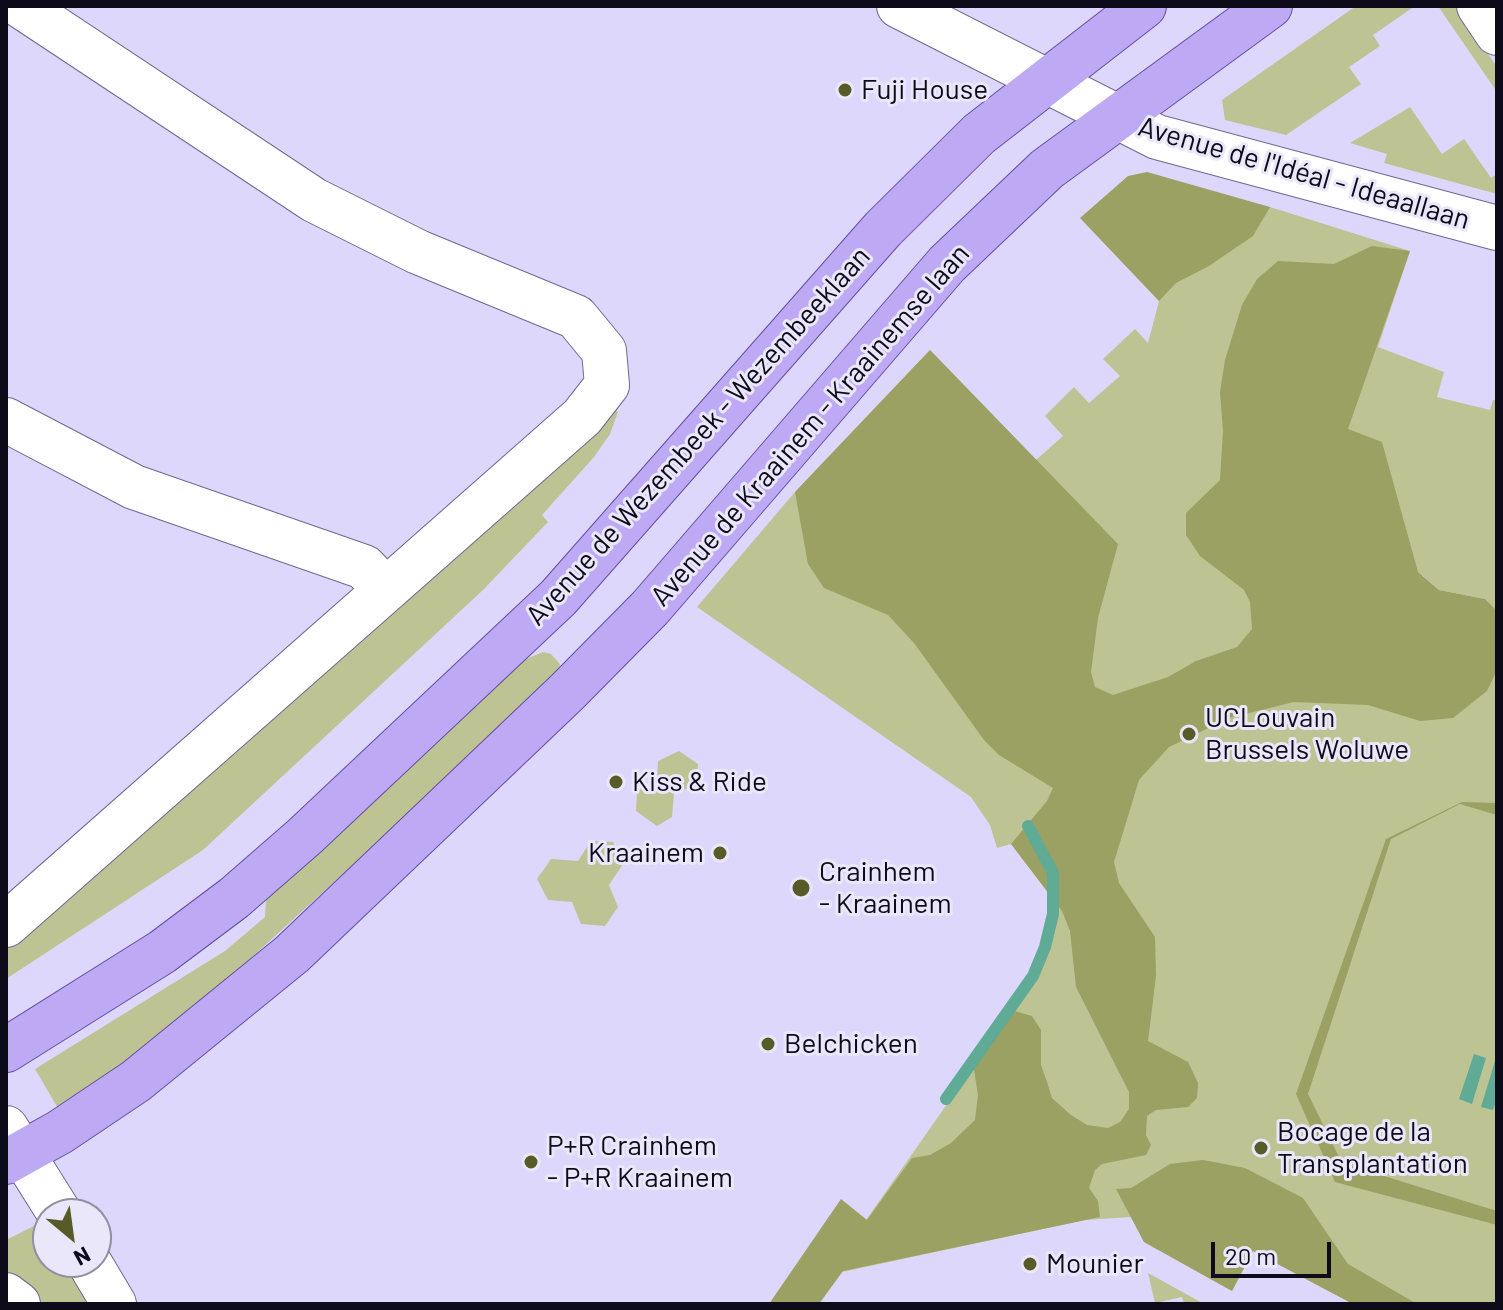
<!DOCTYPE html>
<meta charset="utf-8">
<style>
body{margin:0}
#map{position:relative;width:1503px;height:1310px;overflow:hidden;background:#ddd7fc;font-family:Barlow,sans-serif}
canvas{display:block}
.frame{position:absolute;inset:0;border:8px solid #0d0a19;pointer-events:none}
.north{position:absolute;left:32px;top:1198px;width:80px;height:80px;box-sizing:border-box;background:#eae7fa;border:2px solid #928fa0;border-radius:50%;rotate:151deg;font-size:22px;font-weight:700;line-height:32px;text-align:center;color:#0d0a19}
.north::after{content:'';display:block;margin:auto;width:28px;height:36px;background:#575b28;clip-path:polygon(50% 0,100% 100%,50% 72%,0 100%)}
.scale{position:absolute;left:1211px;top:1242px;width:120px;height:36px;box-sizing:border-box;border:4px solid #0d0a19;border-top:0;padding-left:10px;font-size:24px;line-height:28px;white-space:nowrap;color:#0d0a19;-webkit-text-stroke:6px #eae7fa;paint-order:stroke}
</style>
<div id="map">
<canvas width="1503" height="1310"></canvas>
<div class="frame"></div>
<div class="north">N</div>
<div class="scale">20 m</div>
</div>
<script>
const context = document.querySelector('canvas').getContext('2d');
context.lineJoin = 'round';
function paint(path, color) { context.fillStyle = color; context.fill(path, 'evenodd'); }
const toPath = rows => new Path2D(rows.map(r => 'M' + r).join(''));
function trace(path, color, width, dash) { context.strokeStyle = color; context.lineWidth = width; context.lineCap = dash ? 'butt' : 'round'; context.setLineDash(dash || []); context.stroke(path); }
function label(font, color, halo, rows, align = 'center') {
  context.font = font + ' Barlow,sans-serif'; context.lineWidth = 6; context.setLineDash([]); context.textBaseline = 'middle'; context.strokeStyle = halo; context.fillStyle = color; for (const [text, x, y, turn = 0] of rows) {
    context.save(); context.translate(x, y); context.rotate((+turn || 0) * Math.PI / 180); context.textAlign = isNaN(turn) ? turn : align; if (halo) context.strokeText(text, 0, 0); context.fillText(text, 0, 0); context.restore();
  }
}
paint(toPath([
 [1356,6,1415,6,1373,35,1380,46,1349,67,1361,84,1286,135,1225,120,1222,100],
 [1438,6,1455,6,1497,67,1497,92],
 [1410,107,1442,154,1464,139,1491,178,1497,174,1497,194,1384,163,1387,154,1350,143],
 [1270,207,1410,251,1378,347,1444,372,1437,397,1490,410,1493,400,1497,400,1497,614,1485,599,1439,590,1421,574,1496,673,1497,670,1497,1304,1353,1304,1253,1251,1232,1291,1144,1242,1131,1217,1085,1220,842,1272,866,1220,1040,971,1053,933,1054,900,1011,844,997,848,990,825,971,797,697,607,795,492,930,350,1036,460,1063,436,1045,416,1074,387,1089,403,1120,376,1103,359,1135,329,1148,343,1159,301,1086,224],
 [614,408,618,412,610,434,594,457,542,515,548,522,483,590,203,850,6,979,6,950],
 [543,652,551,654,560,664,557,678,182,1021,62,1115,35,1069,225,951,265,917,266,898,310,856,526,659],
 [679,751,698,764,697,784,674,794,672,817,657,826,636,811,637,791,657,782,658,761],
 [591,841,613,842,623,864,609,885,618,907,605,926,581,924,572,902,548,900,537,879,551,859,578,861],
 [40,1223,48,1235,48,1262,65,1262,92,1304,43,1304,6,1275,6,1240],
 [1148,1273,1204,1304,1184,1304,1182,1297,1155,1303]
]), '#bec394');
paint(toPath([
 [1147,172,1270,207,1253,236,1209,266,1176,283,1159,301,1080,218,1128,176],
 [1372,246,1410,251,1348,429,1382,442,1418,572,1439,590,1485,599,1495,609,1497,670,1487,691,1453,718,1420,721,1368,705,1294,702,1229,718,1169,747,1139,780,1114,862,1119,883,1155,937,1156,976,1148,1041,1188,1062,1198,1083,1197,1098,1188,1107,1156,1110,1147,1116,1146,1135,1151,1145,1146,1155,1102,1164,1095,1170,1089,1188,1098,1201,1100,1217,843,1271,819,1304,769,1304,841,1199,867,1220,912,1158,930,1155,951,1143,975,1120,978,1095,973,1063,1011,1010,1032,1016,1041,1030,1041,1065,1047,1082,1052,1098,1071,1115,1087,1125,1108,1128,1120,1122,1129,1109,1129,1092,1076,987,1070,931,1062,911,1011,844,1047,801,1053,788,999,755,984,740,914,643,888,615,824,588,808,564,795,492,930,350,1118,544,1098,618,1091,672,1095,687,1113,695,1168,677,1196,661,1237,647,1252,629,1250,602,1244,590,1200,556,1186,535,1186,513,1220,480,1223,431,1220,392,1225,360,1242,305,1257,279,1278,261,1334,264],
 [1462,802,1497,803,1497,815,1460,804,1391,839,1308,1094,1342,1163,1497,1211,1497,1225,1335,1182,1296,1094,1386,839],
 [1203,1160,1245,1168,1303,1198,1348,1264,1417,1304,1353,1304,1253,1251,1232,1291,1144,1242,1116,1189,1131,1188,1170,1164]
]), '#9ba063');
paint(toPath([
 [1474,1054,1486,1058,1472,1104,1459,1099],
 [1495,1061,1497,1098,1493,1110,1481,1107]
]), '#5fab95');
trace(toPath([
 [946,1099,1033,976,1045,947,1053,914,1053,873,1028,826]
]), '#5fab95', 12);
const minor = toPath([
 [899,6,1157,137,1497,228],
 [1479,6,1497,33],
 [6,420,134,487,364,567,386,590],
 [6,925,582,417,607,385,604,351,576,317,418,252,314,200,21,6],
 [6,1128,60,1214],
 [89,1262,114,1304],
 [6,1295,18,1304]
]);
const major = toPath([
 [6,1050,162,952,234,898,304,837,558,598,883,229,979,134,1144,6],
 [6,1162,60,1132,136,1081,292,954,567,692,650,608,947,264,1047,169,1270,6]
]);
trace(minor, '#706890', 46);
trace(major, '#634ea3', 46);
trace(minor, '#fff', 44);
trace(major, '#beaaf4', 44);
for (const [x, y, r, color] of [
 [845,90,8,"#575b28"],
 [1189,734,8,"#575b28"],
 [616,782,8,"#575b28"],
 [720,853,8,"#575b28"],
 [801,888,10,"#575b28"],
 [768,1044,8,"#575b28"],
 [1261,1148,8,"#575b28"],
 [531,1162,8,"#575b28"],
 [1030,1264,8,"#575b28"]
]) { const dot = new Path2D(); dot.arc(x, y, r, 0, 2 * Math.PI); context.fillStyle = color; context.fill(dot); trace(dot, '#eae7fa', 3); }
label('28px', '#0d0a19', '#eae7fa', [
 ["Fuji House",861,90],
 ["UCLouvain",1205,718],
 ["Brussels Woluwe",1205,750],
 ["Kiss & Ride",632,782],
 ["Kraainem",704,853,"right"],
 ["Crainhem",819,872],
 ["- Kraainem",819,904],
 ["Belchicken",784,1044],
 ["Bocage de la",1277,1132],
 ["Transplantation",1277,1164],
 ["P+R Crainhem",547,1146],
 ["- P+R Kraainem",547,1178],
 ["Mounier",1046,1264]
], 'left');
label('28px', '#0d0a19', '#eae7fa', [
 ["Avenue de l'Idéal - Ideaallaan",1304,173,16],
 ["Avenue de Kraainem - Kraainemse laan",810,425,-49],
 ["Avenue de Wezembeek - Wezembeeklaan",698,436,-48]
]);
</script>
